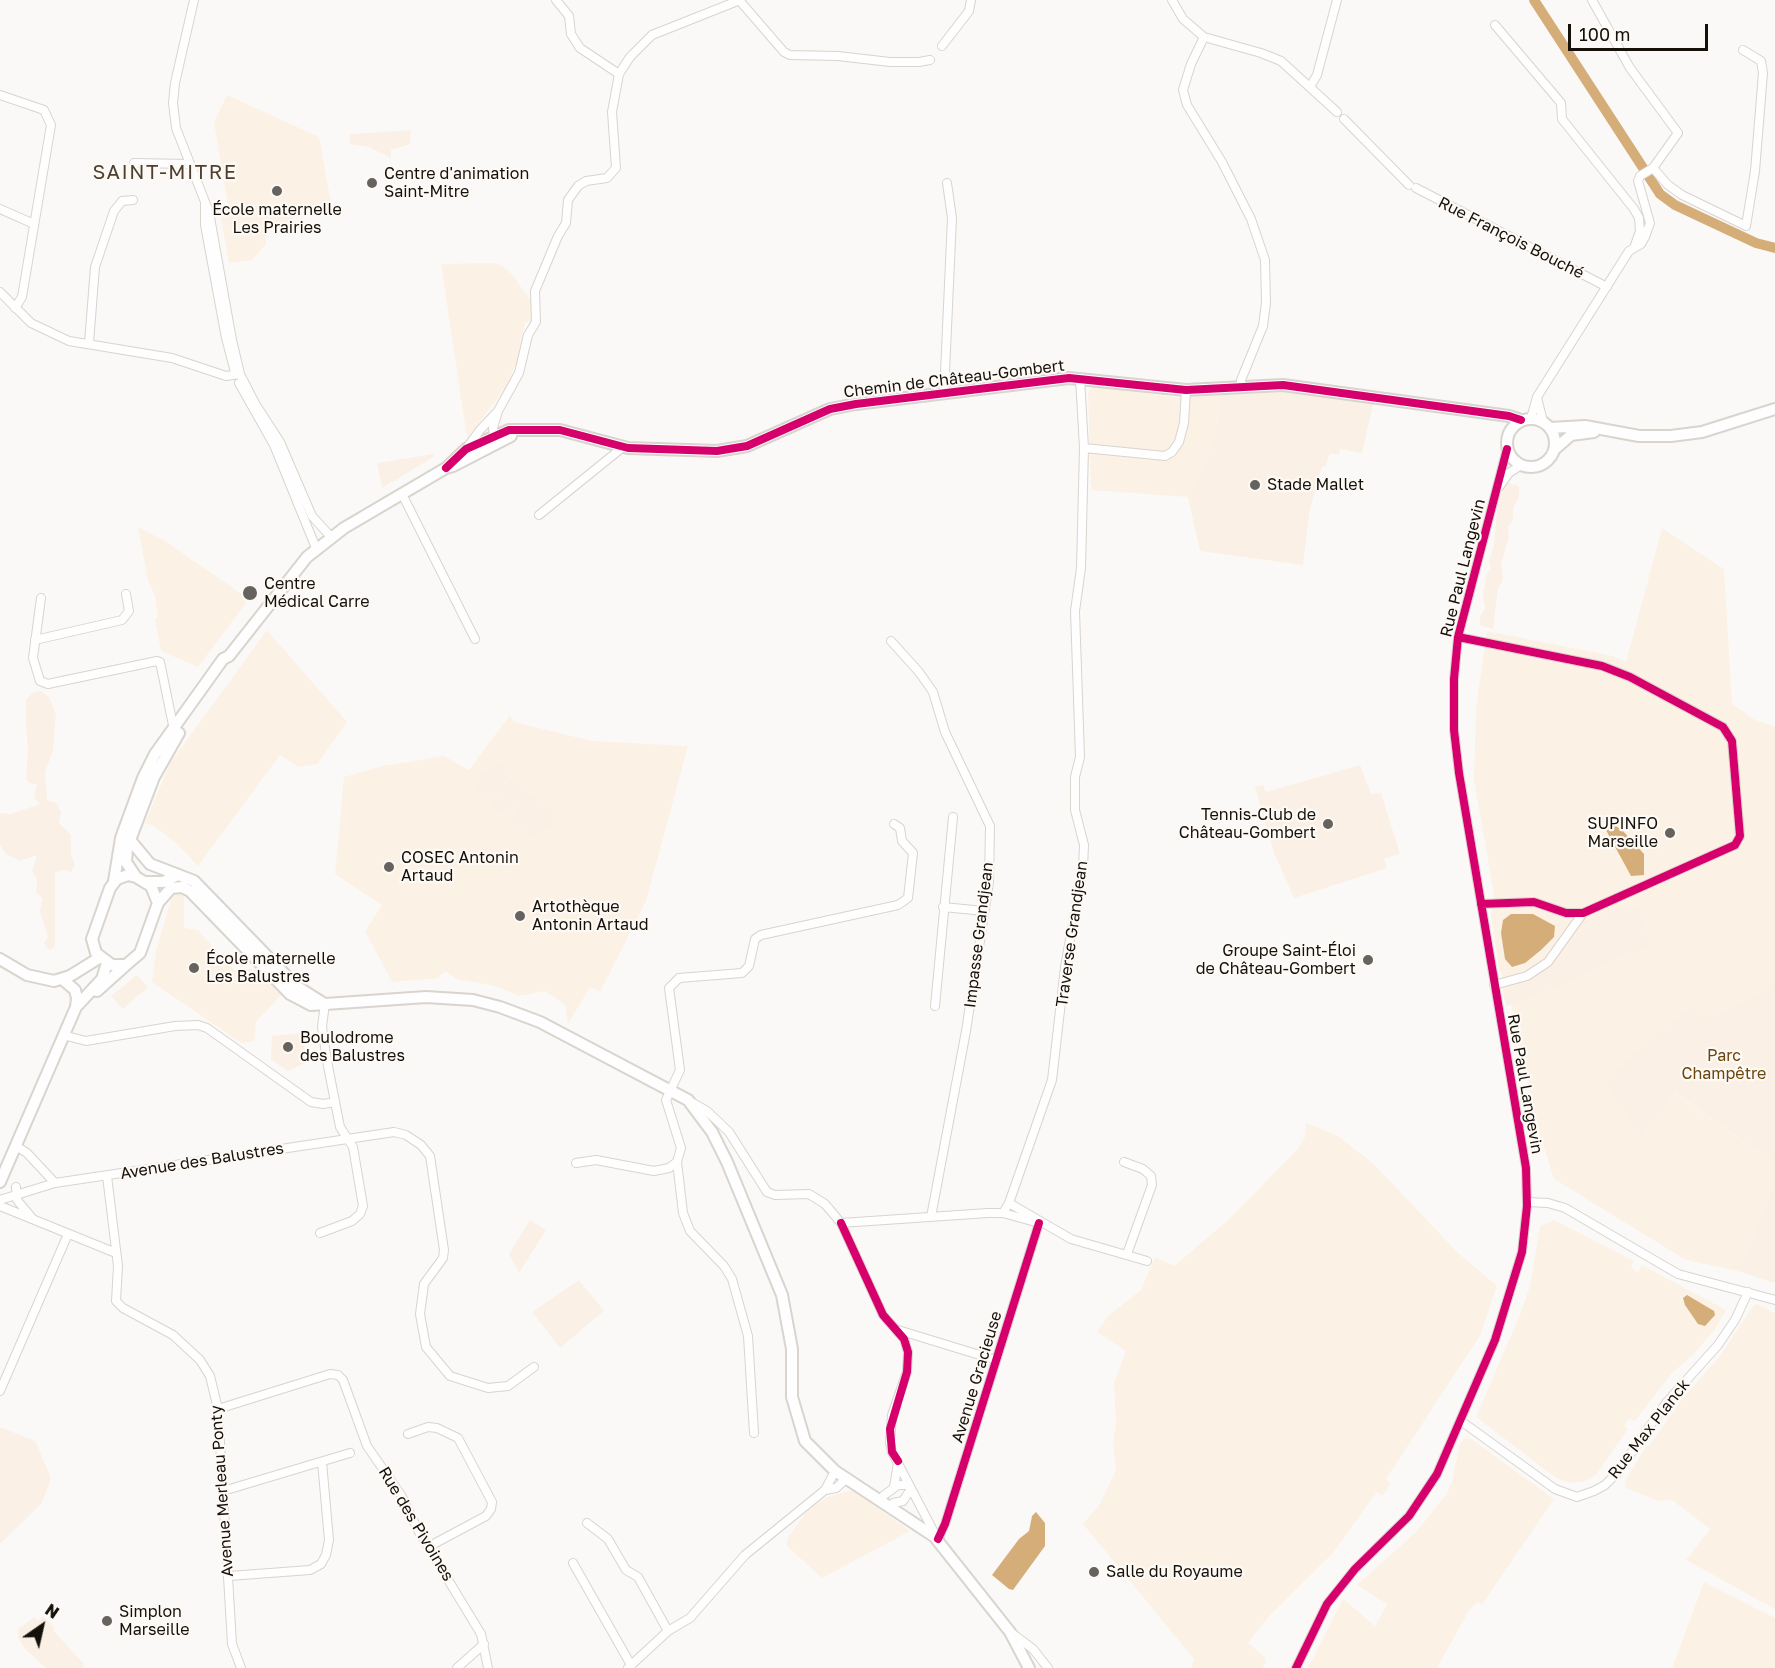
<!DOCTYPE html>
<meta charset="utf-8">
<style>
body{margin:0}
#map{position:relative;width:1775px;height:1668px;overflow:hidden;background:#fbf9f7;font-family:"Golos Text",sans-serif}
canvas{display:block}
.north{position:absolute;left:12px;top:1596px;width:60px;height:60px;-webkit-text-stroke:4px #fdf9f5;paint-order:stroke;rotate:34deg;font-size:16px;font-weight:700;line-height:24px;text-align:center;color:#16100a}
.north::after{content:'';display:block;margin:auto;width:21px;height:27px;background:#16100a;clip-path:polygon(50% 0,100% 100%,50% 72%,0 100%)}
.scale{position:absolute;left:1568px;top:24px;width:140px;height:27px;box-sizing:border-box;border:3px solid #16100a;border-top:0;padding-left:8px;font-size:18px;line-height:21px;white-space:nowrap;color:#16100a;-webkit-text-stroke:4px #fdf9f5;paint-order:stroke}
</style>
<div id="map">
<canvas width="1775" height="1668"></canvas>
<div class="north">N</div>
<div class="scale">100 m</div>
</div>
<script>
const context = document.querySelector('canvas').getContext('2d');
context.lineJoin = 'round';
function paint(path, color) { context.fillStyle = color; context.fill(path, 'evenodd'); }
const toPath = rows => new Path2D(rows.map(r => 'M' + r).join(''));
function trace(path, color, width, dash) { context.strokeStyle = color; context.lineWidth = width; context.lineCap = dash ? 'butt' : 'round'; context.setLineDash(dash || []); context.stroke(path); }
function label(font, color, halo, rows, align = 'center') {
  context.font = font + ' "Golos Text",sans-serif'; context.lineWidth = 4.5; context.setLineDash([]); context.textBaseline = 'middle'; context.strokeStyle = halo; context.fillStyle = color; for (const [text, x, y, turn = 0] of rows) {
    context.save(); context.translate(x, y); context.rotate((+turn || 0) * Math.PI / 180); context.textAlign = isNaN(turn) ? turn : align; if (halo) context.strokeText(text, 0, 0); context.fillText(text, 0, 0); context.restore();
  }
}
paint(toPath([
 [227,95,319,137,332,209,299,214,289,223,265,228,266,244,252,260,229,263,219,207,228,205,214,122],
 [492,263,501,265,512,274,533,304,534,322,525,322,517,362,506,387,467,438,441,264],
 [1092,387,1183,398,1221,395,1213,443,1188,497,1091,490,1088,392],
 [138,527,165,541,249,599,198,667,161,651,155,620,158,616,155,596,148,581],
 [1662,528,1724,569,1732,704,1755,720,1775,726,1775,983,1754,999,1705,1018,1604,1081,1641,1138,1673,1092,1775,1163,1775,1183,1738,1271,1686,1260,1554,1179,1540,1135,1521,1058,1509,993,1499,969,1491,914,1494,895,1474,780,1476,707,1487,631,1613,656,1626,662],
 [267,630,347,722,317,764,298,767,280,755,198,866,177,844,154,826,145,823,170,763],
 [510,715,514,722,592,741,688,746,646,901,600,992,590,987,568,1024,565,1005,545,991,519,996,495,986,456,979,446,971,439,976,440,978,392,982,365,931,382,905,335,874,344,777,383,766,444,756,469,770],
 [181,893,184,895,184,928,198,930,234,970,255,969,281,995,256,1022,254,1041,241,1043,152,982,156,951,172,896],
 [1306,1123,1338,1136,1374,1164,1458,1253,1497,1286,1480,1336,1386,1479,1391,1484,1382,1496,1377,1492,1333,1553,1270,1615,1248,1643,1265,1657,1266,1663,1262,1668,1191,1668,1194,1659,1083,1524,1100,1504,1116,1470,1113,1442,1116,1424,1114,1383,1126,1351,1097,1332,1108,1316,1141,1290,1155,1257,1174,1266,1227,1221,1298,1149,1305,1137],
 [1554,1220,1634,1261,1631,1268,1638,1272,1642,1265,1726,1310,1715,1329,1694,1354,1672,1373,1635,1421,1629,1418,1624,1426,1628,1429,1596,1475,1585,1481,1570,1483,1556,1478,1476,1417,1521,1312,1530,1286,1540,1226],
 [1757,1304,1775,1313,1775,1609,1686,1560,1710,1529,1672,1500,1659,1501,1645,1496,1626,1488,1625,1481,1646,1447,1649,1446,1682,1399,1719,1357,1753,1306],
 [1470,1438,1554,1499,1482,1605,1477,1602,1468,1612,1437,1668,1308,1668,1343,1599,1375,1626,1387,1604,1357,1585,1416,1532,1446,1495,1452,1482,1460,1444,1464,1439],
 [853,1490,910,1531,822,1578,787,1546,787,1539,807,1511,827,1497],
 [1704,1582,1775,1618,1775,1668,1672,1668]
]), '#fcf1e5');
paint(toPath([
 [411,130,410,144,391,150,391,158,369,147,350,144,350,134],
 [1286,392,1373,404,1362,453,1341,449,1338,455,1330,453,1325,467,1322,467,1310,508,1303,565,1200,551,1188,497,1213,443,1221,395],
 [433,454,434,457,382,488,377,463],
 [1506,482,1519,486,1519,497,1513,508,1513,520,1508,527,1509,536,1501,564,1503,579,1498,589,1493,629,1480,625,1480,616,1485,608,1483,597,1486,576,1491,568,1489,561,1494,544,1498,501],
 [41,691,49,697,56,714,53,751,45,772,47,800,56,803,61,812,59,823,71,835,71,856,75,865,71,872,63,870,55,873,55,947,49,950,44,943,48,937,40,912,42,898,36,893,37,880,32,871,37,855,20,861,6,854,0,845,0,813,10,814,40,804,34,798,37,784,29,783,26,778,28,748,26,726,26,700,32,693],
 [496,761,511,772,502,785,506,788,511,781,554,813,549,820,555,825,551,831,544,826,536,838,511,820,520,807,515,804,506,815,492,806,501,793,497,791,490,800,476,788,482,780,480,777,484,772,487,773],
 [1360,765,1371,794,1381,793,1400,854,1384,859,1387,868,1294,898,1274,853,1255,787,1263,785,1266,792],
 [1625,906,1627,912,1637,908,1650,944,1522,1002,1506,1006,1502,987,1548,967,1564,956,1576,934,1592,918],
 [137,975,148,987,123,1009,111,996],
 [1775,983,1775,1163,1674,1092,1641,1138,1604,1081,1690,1008,1705,1018,1753,999],
 [303,1033,306,1063,287,1071,271,1059,272,1036],
 [1775,1183,1775,1281,1774,1283,1738,1271],
 [530,1220,546,1230,519,1273,509,1254],
 [579,1280,604,1311,560,1348,532,1312],
 [0,1427,35,1441,51,1478,42,1503,0,1544],
 [43,1616,55,1628,53,1630,84,1664,83,1668,46,1668,25,1649,18,1637,18,1629,34,1617,38,1621]
]), '#faf0e5');
paint(toPath([
 [1613,824,1623,831,1644,854,1644,875,1631,876,1606,830],
 [1511,914,1533,914,1555,926,1554,937,1541,950,1525,963,1512,967,1505,959,1501,933,1503,920],
 [1687,1295,1714,1311,1715,1315,1705,1326,1698,1324,1685,1305,1683,1298],
 [1036,1512,1045,1523,1045,1546,1013,1590,1009,1589,992,1575,1019,1539,1029,1531,1032,1516]
]), '#d5ad79');
trace(toPath([
 [1534,0,1660,194,1675,205,1756,243,1775,248]
]), '#d5ad79', 10);
const street = toPath([
 [194,0,175,83,173,103,176,128,209,212,232,340,240,374,256,405,280,442,312,516,331,537],
 [556,0,569,16,571,34,580,48,619,74],
 [739,0,784,52,790,55,838,56,890,62,919,62,930,60],
 [1172,0,1183,19,1204,37],
 [1495,25,1561,103,1562,119,1634,209,1639,218,1640,231,1635,245],
 [942,46,969,11,971,0],
 [1310,87,1317,75,1337,0],
 [0,95,44,110,51,125,22,297,15,308],
 [1344,119,1409,185],
 [134,163,189,164],
 [1653,168,1668,185,1682,195,1746,226,1755,171,1763,73,1761,61,1743,50],
 [1416,188,1607,287],
 [205,203,205,225,226,338,235,372],
 [0,209,34,224],
 [0,292,31,323,69,341,172,358,226,376,240,374],
 [89,343,95,267,114,211,122,201,133,200],
 [239,383,274,445,316,548],
 [1241,388,1241,380,1263,326,1266,303,1265,260,1251,219,1222,162,1187,105,1183,90,1191,64,1204,37,1261,53,1281,61,1337,112],
 [944,394,952,218,947,183],
 [1537,398,1543,421],
 [498,411,519,373,528,335,536,322,535,291,558,236,566,223,568,200,578,186,586,181,607,178,616,168,612,112,619,74,630,57,652,35,740,0],
 [1531,418,1537,397,1629,251,1641,244,1645,237,1650,223,1638,181,1640,176,1653,168,1678,133,1630,68,1592,0],
 [1084,448,1165,456,1172,452,1179,442,1184,423,1186,390],
 [466,449,480,430,498,411,493,428,495,441],
 [1499,487,1509,473,1521,465],
 [402,494,475,639],
 [539,515,623,447],
 [41,598,33,658,40,681,48,684,157,661,160,662,174,730],
 [1458,637,1602,666,1630,677,1723,727,1732,741,1740,836,1735,845,1583,913,1566,913,1534,902,1481,904],
 [35,640,122,620,129,611,126,594],
 [891,641,919,672,933,692,945,732,990,826,989,882,966,1031,931,1217],
 [943,907,984,911],
 [1494,985,1527,976,1548,962,1583,913],
 [935,1006,953,817],
 [63,1035,86,1041,175,1026,198,1025,207,1028,311,1102,323,1104,335,1102],
 [693,1103,707,1111,729,1132,767,1192,775,1195,809,1194,825,1204,841,1223,883,1315,904,1339,908,1352,907,1372,892,1415,890,1443,892,1452,937,1538],
 [16,1146,27,1153,55,1183,394,1132,406,1135,421,1145,430,1156,444,1250,443,1258,424,1284,420,1314,426,1347,450,1376,488,1388,508,1386,534,1367],
 [677,1162,683,1213,690,1231,724,1266,732,1279,748,1336,754,1433],
 [1124,1162,1143,1169,1151,1176,1152,1185,1127,1254],
 [576,1163,596,1160,654,1171,669,1168,677,1162,681,1148,666,1100,680,1070,669,988,679,978,742,973,749,966,755,939,761,935,898,905,908,898,913,853,902,841,900,828,894,824],
 [107,1176,118,1266,116,1301,123,1308,173,1335,200,1360,210,1376,218,1409,232,1644,241,1668],
 [16,1187,17,1200,32,1218],
 [0,1200,55,1183],
 [1527,1202,1548,1203,1565,1208,1678,1274,1775,1300],
 [1009,1203,1071,1239,1147,1261],
 [0,1206,116,1253],
 [1003,1213,1009,1203,1052,1080,1065,967,1083,868,1084,845,1075,810,1075,777,1080,757,1075,611,1081,568,1084,448,1080,378],
 [841,1223,988,1213,1003,1213,1039,1223],
 [320,1233,352,1221,360,1214,363,1206,353,1147,340,1127,327,1061,322,1027,325,1003],
 [898,1330,996,1360],
 [0,1391,68,1234],
 [218,1409,330,1374,338,1375,343,1380,367,1446,401,1495,419,1532,481,1634,488,1668],
 [1461,1421,1555,1489,1577,1497,1594,1491,1605,1485,1617,1473,1666,1403,1718,1345,1735,1320,1748,1292],
 [408,1434,428,1427,437,1428,458,1438,492,1502,491,1509,486,1516,428,1547],
 [894,1487,898,1463],
 [825,1490,836,1488,846,1479],
 [223,1491,350,1453],
 [883,1496,898,1485,909,1485],
 [889,1507,893,1503,903,1501,911,1489],
 [587,1523,608,1539,626,1570,638,1577,668,1631],
 [938,1539,945,1524,1039,1223],
 [573,1563,631,1665],
 [229,1576,310,1570,321,1564,326,1555,329,1540,322,1462],
 [1013,1634,1033,1649,1048,1668],
 [457,1668,484,1644],
 [628,1668,668,1631,690,1618,745,1555,825,1490,835,1471],
 [1296,1668,1327,1604,1355,1569,1409,1516,1437,1474,1495,1340,1522,1252,1527,1206,1526,1168,1459,773,1454,730,1454,679,1458,637,1507,449]
]);
const secondary = toPath([
 '1507 443a24 24 0 1 1 48 0a24 24 0 1 1-48 0Z',
 [1550,428,1585,426,1639,436,1671,436,1702,432,1775,409],
 [1555,449,1571,435,1594,432],
 [446,468,466,449,509,430,560,430,628,448,717,451,747,446,830,409,856,404,1069,378,1186,390,1283,385,1509,416,1521,420],
 [130,840,150,864,194,881,296,986,323,1003],
 [128,875,136,877,151,886,158,903,140,953,126,965,112,965,96,953,92,939,110,888,117,879,128,875],
 [136,877,126,862,127,848,154,777,179,733],
 [114,881,121,838,143,778,155,754,223,659,229,656,307,557,344,528,446,468,453,466,511,436],
 [147,882,163,882,178,875],
 [158,903,171,888,182,887,190,891,290,994,311,1005,426,997,473,1000,500,1007,540,1022,688,1100,712,1132,727,1162,782,1295,792,1349,792,1397,805,1441,835,1471,938,1539],
 [0,959,27,975,54,981,70,976,99,958],
 [97,991,126,965],
 [76,1007,102,979,107,963],
 [0,1182,76,1007,77,998,75,990,62,979],
 [933,1535,1010,1632,1029,1668]
]);
trace(street, '#d8d4ce', 10);
trace(secondary, '#d8d4ce', 14);
trace(street, '#fefefe', 8);
trace(secondary, '#fefefe', 10);
trace(toPath([
 [446,468,466,449,509,430,560,430,628,448,717,451,747,446,830,409,856,404,1069,378,1186,390,1283,385,1509,416,1521,420],
 [1458,637,1602,666,1630,677,1723,727,1732,741,1740,836,1735,845,1583,913,1566,913,1534,902,1481,904],
 [841,1223,883,1315,904,1339,908,1352,907,1372,890,1429,892,1452,898,1461],
 [938,1539,945,1524,1039,1223],
 [1296,1668,1327,1604,1355,1569,1409,1516,1437,1474,1495,1340,1522,1252,1527,1206,1526,1168,1459,773,1454,730,1454,679,1458,637,1507,449]
]), '#d6006c', 8);
for (const [x, y, r, color] of [
 [372,183,6,"#66625d"],
 [277,191,6,"#66625d"],
 [1255,485,6,"#66625d"],
 [250,593,8,"#66625d"],
 [1328,824,6,"#66625d"],
 [1670,833,6,"#66625d"],
 [389,867,6,"#66625d"],
 [520,916,6,"#66625d"],
 [1368,960,6,"#66625d"],
 [194,968,6,"#66625d"],
 [288,1047,6,"#66625d"],
 [1094,1572,6,"#66625d"],
 [107,1621,6,"#66625d"]
]) { const dot = new Path2D(); dot.arc(x, y, r, 0, 2 * Math.PI); context.fillStyle = color; context.fill(dot); trace(dot, '#fdf9f5', 2); }
label('16px', '#16100a', '#fdf9f5', [
 ["Centre d'animation",384,174],
 ["Saint-Mitre",384,192],
 ["École maternelle",277,210,"center"],
 ["Les Prairies",277,228,"center"],
 ["Stade Mallet",1267,485],
 ["Centre",264,584],
 ["Médical Carre",264,602],
 ["Tennis-Club de",1316,815,"right"],
 ["Château-Gombert",1316,833,"right"],
 ["SUPINFO",1658,824,"right"],
 ["Marseille",1658,842,"right"],
 ["COSEC Antonin",401,858],
 ["Artaud",401,876],
 ["Artothèque",532,907],
 ["Antonin Artaud",532,925],
 ["Groupe Saint-Éloi",1356,951,"right"],
 ["de Château-Gombert",1356,969,"right"],
 ["École maternelle",206,959],
 ["Les Balustres",206,977],
 ["Boulodrome",300,1038],
 ["des Balustres",300,1056],
 ["Salle du Royaume",1106,1572],
 ["Simplon",119,1612],
 ["Marseille",119,1630]
], 'left');
label('16px', '#16100a', '#fdf9f5', [
 ["Rue François Bouché",1511,238,27],
 ["Chemin de Château-Gombert",954,379,-7],
 ["Rue Paul Langevin",1463,568,-76],
 ["Traverse Grandjean",1072,934,-82],
 ["Impasse Grandjean",979,935,-83],
 ["Rue Paul Langevin",1525,1084,80],
 ["Avenue des Balustres",202,1161,-9],
 ["Avenue Gracieuse",977,1377,-73],
 ["Rue Max Planck",1649,1429,-52],
 ["Avenue Merleau Ponty",222,1491,-94],
 ["Rue des Pivoines",416,1524,59]
]);
label('16px', '#6b450b', '#fdf9f5', [
 ["Parc",1724,1056],
 ["Champêtre",1724,1074]
]);
context.letterSpacing = '1.5px';
label('20px', '#4e4031', '#fdf9f5', [
 ["SAINT-MITRE",165,173]
]);
context.letterSpacing = '0px';
</script>
